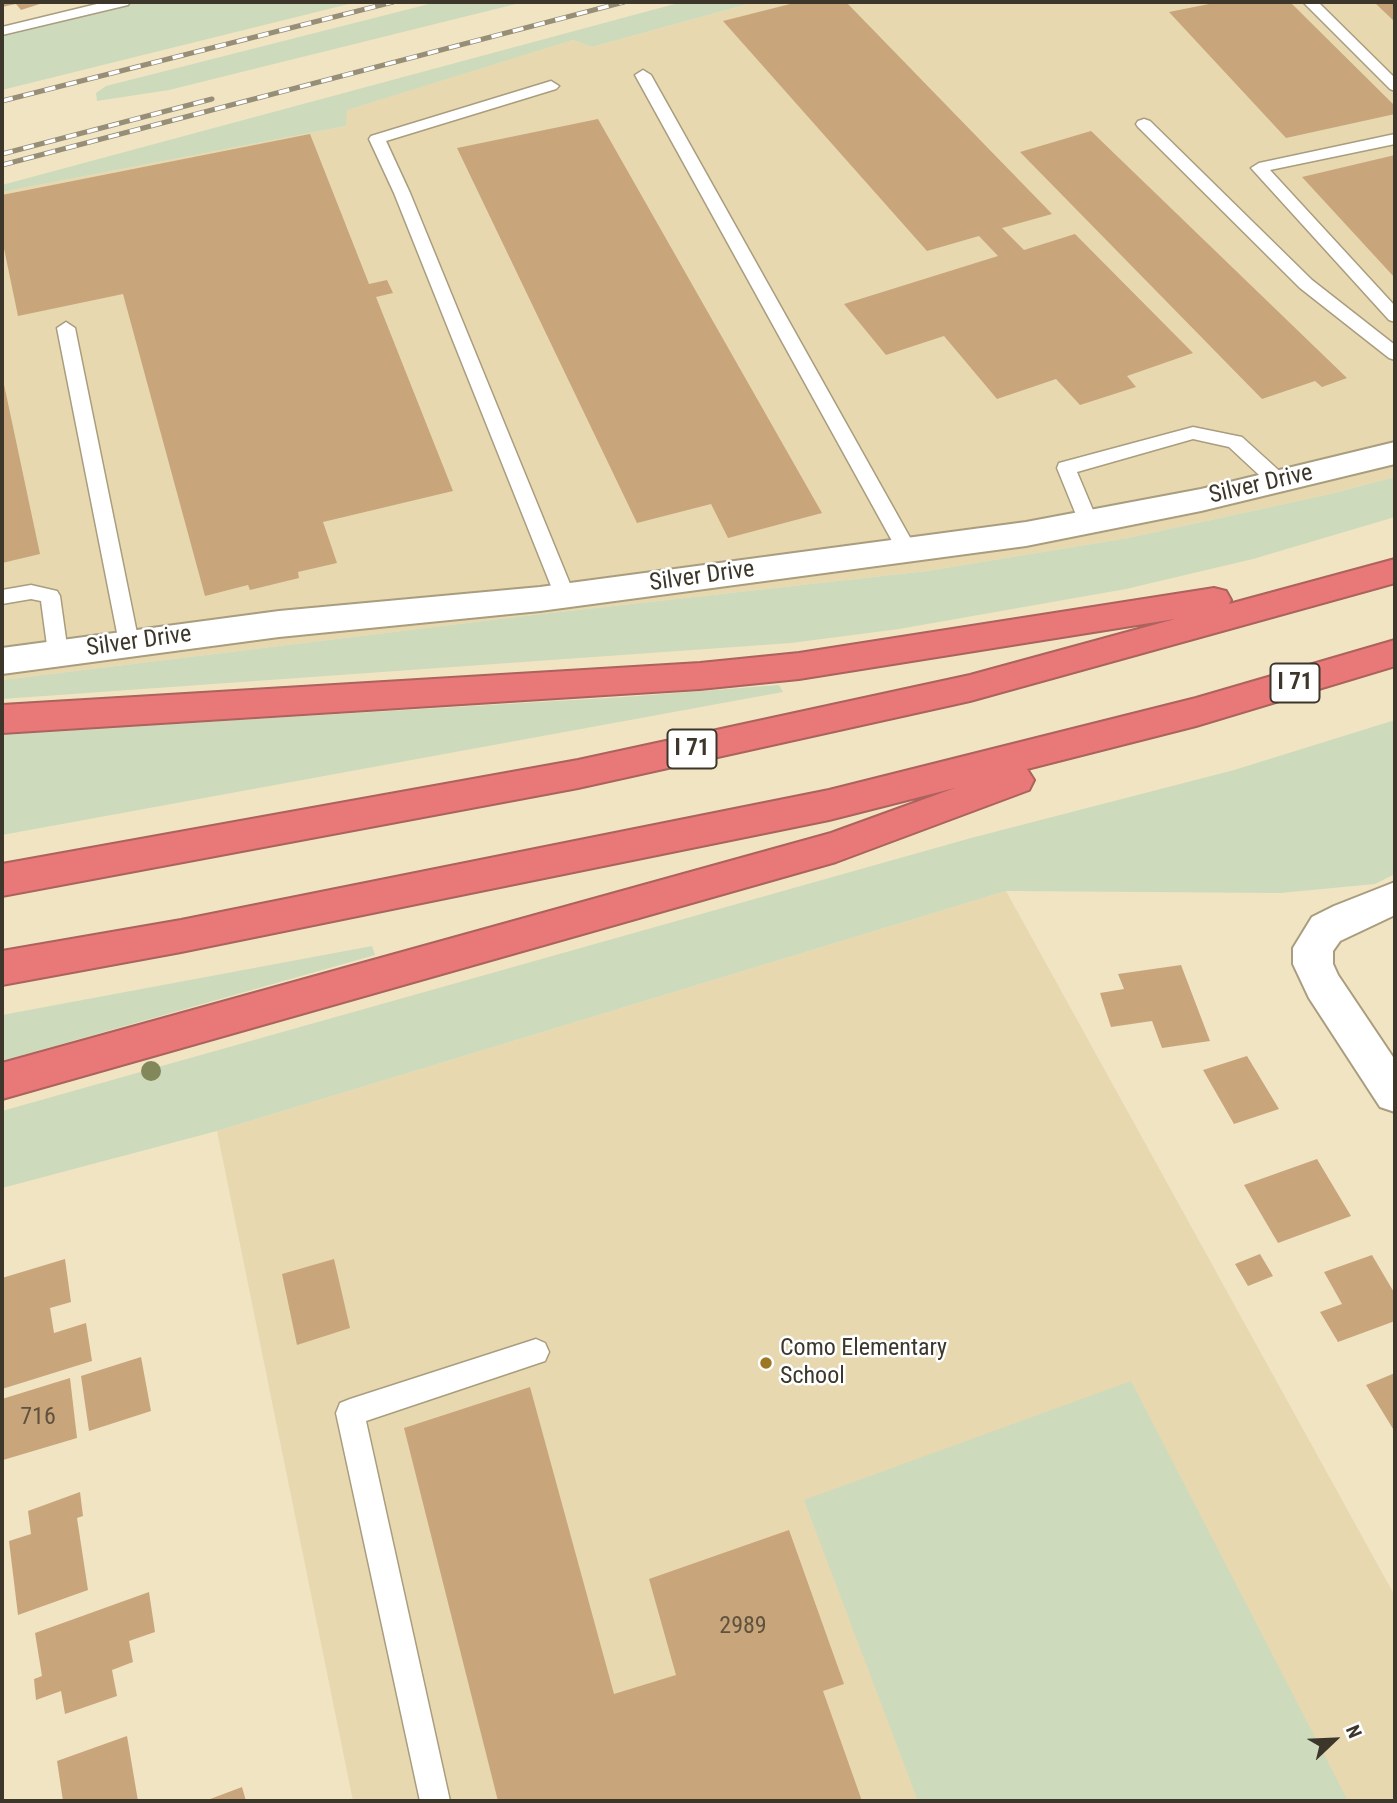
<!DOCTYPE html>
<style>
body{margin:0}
#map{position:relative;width:1397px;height:1803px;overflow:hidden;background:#f1e4c3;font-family:"Roboto Condensed",sans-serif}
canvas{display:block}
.frame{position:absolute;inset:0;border:4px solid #3c372a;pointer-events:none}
.north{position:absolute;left:1299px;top:1705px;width:70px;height:70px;-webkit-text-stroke:5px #fff;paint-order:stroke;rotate:67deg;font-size:19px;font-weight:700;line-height:28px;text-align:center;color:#3c372a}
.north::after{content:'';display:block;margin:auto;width:24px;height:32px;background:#3c372a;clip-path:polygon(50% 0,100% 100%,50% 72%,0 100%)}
</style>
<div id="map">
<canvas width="1397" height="1803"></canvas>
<div class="frame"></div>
<div class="north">N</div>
</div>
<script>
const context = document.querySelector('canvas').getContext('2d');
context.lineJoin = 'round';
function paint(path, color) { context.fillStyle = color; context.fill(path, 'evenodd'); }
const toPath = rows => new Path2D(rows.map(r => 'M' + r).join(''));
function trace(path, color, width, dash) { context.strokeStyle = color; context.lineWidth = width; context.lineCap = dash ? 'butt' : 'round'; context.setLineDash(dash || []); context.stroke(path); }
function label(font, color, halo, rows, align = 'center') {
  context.font = font + ' "Roboto Condensed",sans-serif'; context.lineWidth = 5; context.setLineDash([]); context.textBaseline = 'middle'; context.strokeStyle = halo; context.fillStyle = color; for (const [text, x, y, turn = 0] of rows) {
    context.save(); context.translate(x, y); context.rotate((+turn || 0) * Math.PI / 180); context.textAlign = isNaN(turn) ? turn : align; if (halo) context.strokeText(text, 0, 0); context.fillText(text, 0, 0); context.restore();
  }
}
paint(toPath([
 [755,2,1395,2,1395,477,1330,494,1128,538,927,571,524,616,2,680,2,192,346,126,346,110,573,40,592,47],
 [1006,891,1395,1596,1395,1801,353,1801,217,1131]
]), '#e7d8b0');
paint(toPath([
 [138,2,357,2,2,90,2,35],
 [437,2,524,2,169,90,97,101,96,93,106,86],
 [682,2,755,2,592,47,573,40,347,110,346,126,2,192,2,185],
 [1395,477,1395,517,1253,559,1126,589,899,629,791,643,2,699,2,680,524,616,927,571,1128,538,1330,494],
 [779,685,783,692,2,835,2,734,624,697],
 [1395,720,1395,874,1375,884,1280,893,1006,891,217,1131,2,1188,2,1111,971,838,1234,770],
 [372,946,375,955,2,1061,2,1015],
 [1131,1381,1348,1801,918,1801,804,1500]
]), '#cddbbc');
paint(toPath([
 [2,2,43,2,43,3,21,10,16,4,2,7],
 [798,2,846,2,1052,214,1002,228,1024,250,1075,234,1193,353,1127,376,1136,387,1080,405,1056,379,997,399,944,336,886,355,844,304,998,256,979,236,927,251,723,21],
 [1219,2,1290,2,1395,106,1395,114,1286,138,1169,12],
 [1374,2,1395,2,1395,22],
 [598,119,822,513,728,538,711,504,637,523,457,148],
 [1091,131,1347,378,1322,387,1315,381,1262,399,1020,152],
 [310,134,369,284,387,280,393,293,376,297,453,491,323,522,337,563,298,572,299,578,250,590,248,585,205,596,123,294,18,316,2,239,2,195],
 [1395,155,1395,278,1302,177],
 [2,375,40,554,2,563],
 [1181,965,1210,1041,1162,1048,1152,1021,1111,1027,1100,993,1124,989,1118,974],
 [1247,1056,1279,1109,1234,1124,1203,1070],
 [1317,1159,1351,1216,1278,1243,1244,1185],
 [1260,1254,1273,1276,1248,1286,1235,1264],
 [1372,1255,1395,1294,1395,1321,1338,1342,1320,1312,1342,1304,1324,1272],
 [65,1259,71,1302,50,1308,54,1333,86,1323,92,1361,2,1389,2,1278],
 [334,1259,350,1328,297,1345,282,1274],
 [141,1357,151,1411,89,1431,81,1376],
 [1395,1373,1395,1432,1366,1385],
 [70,1378,77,1438,3,1460,2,1399],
 [530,1387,614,1694,676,1675,649,1579,789,1530,844,1684,823,1691,862,1801,498,1801,404,1428],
 [80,1492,83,1516,77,1518,88,1590,18,1615,9,1541,31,1534,28,1511],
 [149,1592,155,1632,129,1641,133,1662,112,1670,117,1696,65,1714,61,1691,36,1700,34,1679,42,1676,35,1633],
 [127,1736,138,1801,63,1801,57,1761],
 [242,1787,246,1801,205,1801]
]), '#c9a57c');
const lane = toPath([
 [105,2,130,2,128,5,2,35,2,27,105,2],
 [1303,2,1318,2,1395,78,1395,91,1390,89,1303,2],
 [643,70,651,75,917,550,914,555,907,557,900,555,897,550,635,75,643,70],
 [551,81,559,86,556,89,386,141,410,193,575,596,572,601,565,603,558,601,555,596,394,193,369,139,371,136,551,81],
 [1144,119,1150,121,1312,280,1395,345,1395,360,1389,358,1300,288,1138,127,1136,124,1138,121,1144,119],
 [1395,134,1395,144,1270,170,1395,306,1395,322,1389,320,1251,168,1259,163,1395,134],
 [66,322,75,328,139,643,136,648,129,651,122,648,119,643,57,328,66,322],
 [1193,427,1242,437,1285,476,1288,481,1285,486,1271,486,1229,447,1193,439,1077,472,1098,522,1095,527,1081,527,1057,468,1059,463,1193,427],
 [31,585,57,591,60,596,68,653,65,658,58,661,51,658,48,653,41,601,31,599,2,604,2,590,31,585],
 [536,1339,545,1343,549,1352,545,1361,366,1421,450,1801,420,1801,336,1413,340,1403,350,1399,536,1339]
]);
const street = toPath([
 [1395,442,1395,464,1201,511,1026,546,540,611,279,637,2,674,2,648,279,611,540,587,1026,522,1201,489,1395,442],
 [1395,882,1395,915,1340,941,1333,951,1333,964,1338,975,1395,1060,1395,1112,1380,1107,1309,998,1293,964,1293,948,1312,917,1334,906,1395,882]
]);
const highway = toPath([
 [1395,559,1395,583,970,701,578,788,2,896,2,864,578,760,970,675,1175,619,799,679,700,689,2,733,2,705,700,663,799,653,1214,588,1226,591,1231,600,1229,604,1395,559],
 [1395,640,1395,666,1196,726,1027,769,1034,780,1029,790,836,862,2,1099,2,1063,831,833,955,788,829,820,181,952,2,985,2,951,181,920,829,790,1196,698,1395,640]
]);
trace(lane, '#a99d7e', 3);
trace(street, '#a99d7e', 4);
trace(highway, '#ac625d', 4);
paint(lane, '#fff');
paint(street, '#fff');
paint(highway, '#e87978');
const rail = toPath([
 [2,101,393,2],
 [2,154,212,99],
 [2,165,624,2]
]);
trace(rail, '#978e77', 5);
trace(rail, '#fff', 3.5, [11]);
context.fillStyle = '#83885b';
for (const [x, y] of [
 [151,1071]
]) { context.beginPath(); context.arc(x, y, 10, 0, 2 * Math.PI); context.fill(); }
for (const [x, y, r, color] of [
 [766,1363,7,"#9d7824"]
]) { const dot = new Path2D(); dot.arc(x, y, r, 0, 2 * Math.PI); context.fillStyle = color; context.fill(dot); trace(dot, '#fff', 2.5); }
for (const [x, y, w] of [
 [1295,683,49],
 [692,749,49]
]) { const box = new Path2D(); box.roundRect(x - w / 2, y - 19.5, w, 39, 5); context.fillStyle = '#fff'; context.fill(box); trace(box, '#3c372a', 2); }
label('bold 23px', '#3c372a', null, [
 ["I 71",1295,683],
 ["I 71",692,749]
]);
label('24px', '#3c372a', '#fff', [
 ["Silver Drive",1261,485,-13],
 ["Silver Drive",702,577,-8],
 ["Silver Drive",139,642,-8]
]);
label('24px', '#3c372a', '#fff', [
 ["Como Elementary",780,1349],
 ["School",780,1377]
], 'left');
label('24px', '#5f523e', null, [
 ["716",38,1418],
 ["2989",743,1627]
]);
</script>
